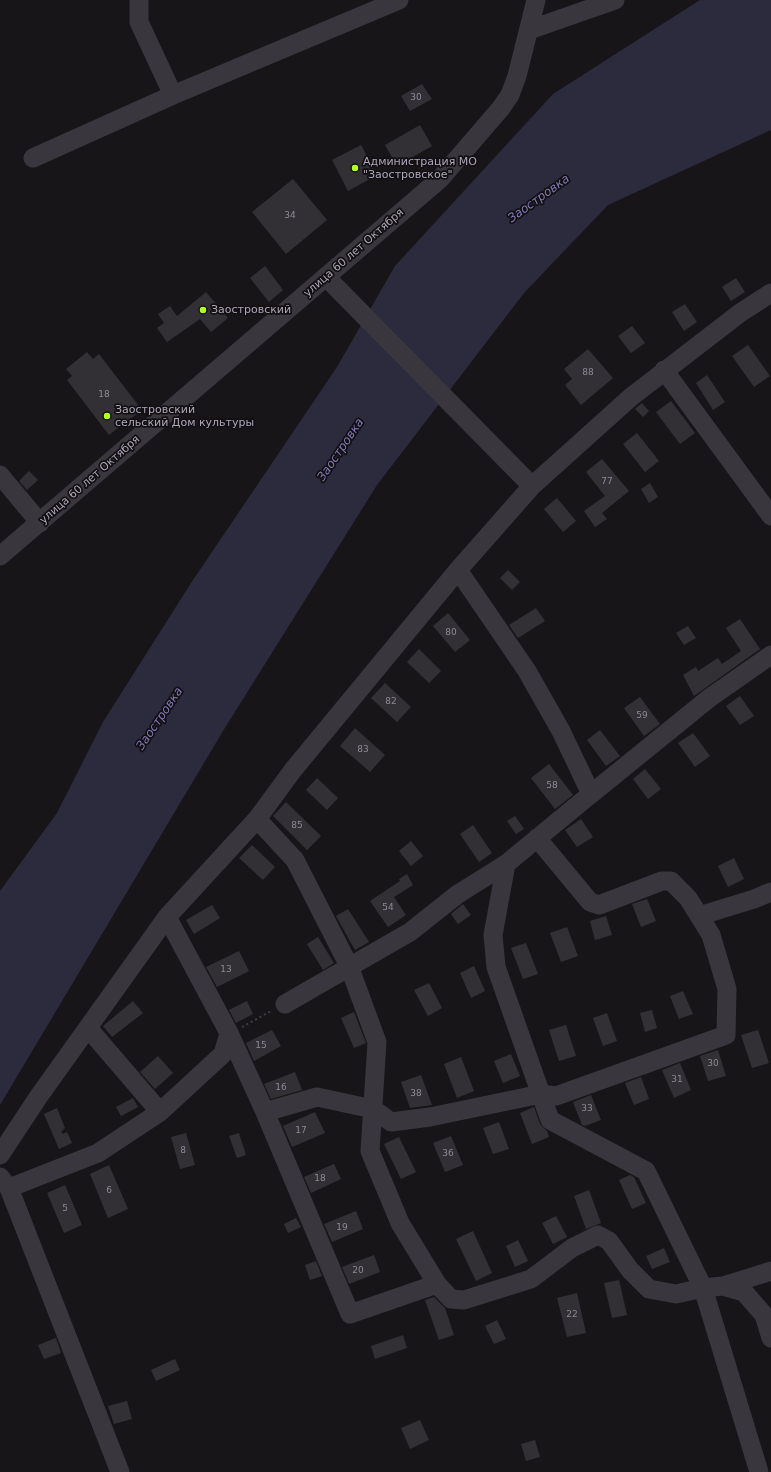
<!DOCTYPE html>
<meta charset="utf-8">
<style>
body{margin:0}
canvas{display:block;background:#171517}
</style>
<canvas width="771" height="1472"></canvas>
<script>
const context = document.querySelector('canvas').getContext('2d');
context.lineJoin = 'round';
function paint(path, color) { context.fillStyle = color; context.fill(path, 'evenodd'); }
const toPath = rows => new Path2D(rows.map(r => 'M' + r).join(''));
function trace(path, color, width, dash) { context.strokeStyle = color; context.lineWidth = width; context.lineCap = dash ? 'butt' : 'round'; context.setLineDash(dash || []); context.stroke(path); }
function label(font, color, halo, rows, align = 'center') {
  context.font = font + ' "DejaVu Sans",sans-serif'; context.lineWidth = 3.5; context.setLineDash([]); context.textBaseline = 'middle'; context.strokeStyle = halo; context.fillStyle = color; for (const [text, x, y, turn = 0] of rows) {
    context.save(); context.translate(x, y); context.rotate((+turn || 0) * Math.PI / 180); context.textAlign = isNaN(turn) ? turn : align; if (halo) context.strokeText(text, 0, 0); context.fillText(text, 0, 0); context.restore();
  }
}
paint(toPath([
 [700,0,771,0,771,130,608,205,524,293,377,485,223,731,0,1105,0,891,57,813,103,722,191,583,337,367,395,266,553,94]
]), '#2c2a3d');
paint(toPath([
 [422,84,432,99,410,111,401,96],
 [420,125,432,146,397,166,385,145],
 [361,145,377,175,348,191,332,160],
 [293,179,327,220,286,254,252,212],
 [265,266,283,290,269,302,250,278],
 [736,278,745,292,731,301,722,287],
 [206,292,228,318,211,332,200,319,167,342,157,328,164,323,158,314,170,306,177,316],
 [685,304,697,322,684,331,672,312],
 [632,326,645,343,631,353,618,336],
 [748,345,770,376,754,387,732,356],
 [588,349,613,378,581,405,565,385,572,379,564,369],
 [87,352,93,359,99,354,142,410,109,435,67,380,72,376,66,369],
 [707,375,725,402,713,410,696,383],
 [671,401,695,433,680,444,656,412],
 [642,403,649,411,643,417,635,409],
 [637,433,659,461,645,472,623,444],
 [602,459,629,491,602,513,607,519,595,527,584,511,605,496,586,472],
 [29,471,38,480,27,490,19,481],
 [650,483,658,497,649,503,641,489],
 [557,498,576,521,563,532,544,509],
 [508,570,520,582,512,590,500,578],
 [536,608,545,621,518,638,509,625],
 [448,613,470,640,455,652,433,626],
 [740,619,760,649,694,696,683,675,696,667,698,671,718,658,722,664,741,651,726,628],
 [688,626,696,638,684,645,676,633],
 [419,649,441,671,429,683,407,662],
 [385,683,411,707,397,722,371,698],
 [740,696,754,716,740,725,726,706],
 [640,697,660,724,644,736,624,708],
 [355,728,385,755,370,772,340,746],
 [600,730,620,756,606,766,587,740],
 [693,733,710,756,695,767,678,743],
 [549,764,573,795,555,809,531,778],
 [645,769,661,789,648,799,633,779],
 [317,778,338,798,327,810,306,790],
 [286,802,321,836,307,850,273,816],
 [515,816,524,829,516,834,507,821],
 [581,819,593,837,577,847,565,830],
 [473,825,492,853,479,862,460,834],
 [411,841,423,856,411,866,399,851],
 [252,845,275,867,263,880,239,858],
 [734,858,744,879,728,887,718,866],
 [407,874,413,885,394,897,406,915,388,927,370,901,400,881,399,879],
 [647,899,656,921,641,927,632,904],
 [463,904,471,915,458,924,451,914],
 [212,905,220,918,194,934,186,920],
 [348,909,369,942,355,950,336,916],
 [606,916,612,935,595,940,590,921],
 [567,927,578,956,561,962,550,933],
 [318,937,334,963,323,970,307,944],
 [526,943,538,974,523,979,511,948],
 [239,951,249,971,217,987,206,967],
 [474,966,485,991,471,998,460,973],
 [429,983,442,1008,428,1016,414,990],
 [683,991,693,1014,679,1019,670,996],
 [133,1001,143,1013,112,1037,103,1026],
 [247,1001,253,1014,236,1023,229,1010],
 [652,1010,657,1028,645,1032,640,1013],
 [354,1012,366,1043,354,1048,341,1018],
 [607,1013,617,1041,603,1046,593,1018],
 [566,1025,576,1056,559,1061,549,1030],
 [272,1030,281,1046,254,1061,246,1043],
 [758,1030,769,1063,752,1068,741,1035],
 [718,1050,726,1076,708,1081,700,1056],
 [511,1054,520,1076,503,1083,494,1061],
 [158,1056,173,1073,155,1089,140,1072],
 [461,1057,474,1091,457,1098,444,1064],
 [680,1063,691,1090,674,1098,662,1070],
 [295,1072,302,1090,271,1099,264,1084],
 [421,1075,432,1105,410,1108,401,1082],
 [641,1077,649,1099,634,1105,625,1083],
 [591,1095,601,1120,585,1126,582,1125,573,1102],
 [133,1098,138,1107,121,1116,116,1107],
 [534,1107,540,1124,547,1131,549,1137,532,1144,520,1113],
 [57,1108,65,1128,61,1132,63,1134,67,1132,72,1143,59,1149,44,1114],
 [315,1112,325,1133,292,1147,283,1126],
 [499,1122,509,1149,493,1154,483,1128],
 [186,1133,195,1165,180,1169,171,1137],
 [239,1133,246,1155,237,1158,229,1136],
 [451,1136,463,1165,445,1172,433,1143],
 [399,1137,416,1172,401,1179,384,1144],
 [334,1164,341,1179,311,1193,304,1177],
 [109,1165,128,1209,108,1218,90,1174],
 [630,1175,634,1177,646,1203,632,1209,619,1180],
 [65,1185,82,1225,64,1233,47,1193],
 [589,1190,601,1223,586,1229,574,1196],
 [356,1211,363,1229,332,1242,324,1224],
 [556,1216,567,1237,553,1244,542,1223],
 [296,1218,301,1227,288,1233,284,1224],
 [473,1231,492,1273,476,1281,456,1239],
 [518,1240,528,1261,515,1267,506,1246],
 [664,1248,670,1262,652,1269,646,1256],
 [374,1255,380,1272,349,1284,342,1267],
 [316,1261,322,1276,310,1280,305,1265],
 [619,1280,627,1315,612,1318,604,1283],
 [577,1293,586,1333,567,1337,557,1298],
 [434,1297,445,1308,454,1335,439,1340,425,1300],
 [497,1320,506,1339,494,1344,485,1326],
 [403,1335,407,1348,375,1359,371,1346],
 [56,1338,61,1353,44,1359,38,1345],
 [175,1359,180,1370,156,1381,151,1370],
 [127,1401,132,1419,114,1424,108,1406],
 [420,1420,429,1440,410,1449,401,1428],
 [535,1440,540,1457,526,1461,521,1444]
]), '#323034');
trace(toPath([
 [242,1027,271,1011]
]), '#3f3c44', 2, [2, 3]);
trace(toPath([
 [139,0,139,22,173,95],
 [529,30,615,0],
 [33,158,173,95,399,0],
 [326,277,532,486],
 [664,370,771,516],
 [0,475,40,523],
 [0,556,440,179,501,108,510,95,517,76,536,0],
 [458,570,527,671,561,731,591,794,506,864,493,935,496,967,550,1120,646,1171,703,1288,759,1472],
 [591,794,708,699,771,655],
 [699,916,754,899,771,892],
 [167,917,229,1033,265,1112,350,1314,437,1284,400,1223,370,1151,377,1042,349,966,295,860,257,819],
 [285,1004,410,932,458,894,506,864],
 [88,1028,160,1112],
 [265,1112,317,1097,373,1109,391,1122,430,1117,541,1094,556,1096,726,1035,727,989,711,935,688,898,671,881,662,881,599,905,590,902,537,838],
 [0,1155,39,1096,167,917,257,819,293,770,458,570,532,486,631,397,740,313,771,293],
 [0,1177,9,1188,120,1472],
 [9,1188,98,1153,160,1112,223,1054,229,1033],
 [437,1284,451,1299,464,1300,531,1279,572,1248,598,1235,609,1241,630,1270,649,1289,676,1294,703,1288,723,1286,744,1292,764,1315,771,1338],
 [723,1286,771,1271]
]), '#39363d', 19);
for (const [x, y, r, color] of [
 [355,168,4,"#b4ff26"],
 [203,310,4,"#b4ff26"],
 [107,416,4,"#b4ff26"]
]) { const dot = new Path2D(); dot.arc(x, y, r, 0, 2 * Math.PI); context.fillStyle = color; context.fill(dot); trace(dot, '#121012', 1.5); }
label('9px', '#8e8898', null, [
 ["30",416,98],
 ["34",290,216],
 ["88",588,373],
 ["18",104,395],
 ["77",607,482],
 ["80",451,633],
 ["82",391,702],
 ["59",642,716],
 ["83",363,750],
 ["58",552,786],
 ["85",297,826],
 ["54",388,908],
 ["13",226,970],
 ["15",261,1046],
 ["30",713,1064],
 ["31",677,1080],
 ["16",281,1088],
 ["38",416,1094],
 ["33",587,1109],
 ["17",301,1131],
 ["8",183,1151],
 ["36",448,1154],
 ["18",320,1179],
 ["6",109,1191],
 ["5",65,1209],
 ["19",342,1228],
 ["20",358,1271],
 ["22",572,1315]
]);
label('11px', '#ada6b9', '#121012', [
 ["Администрация МО",363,162],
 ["\"Заостровское\"",363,175],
 ["Заостровский",211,310],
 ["Заостровский",115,410],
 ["сельский Дом культуры",115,423]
], 'left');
label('11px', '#ada6b9', '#121012', [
 ["улица 60 лет Октября",354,253,-41],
 ["улица 60 лет Октября",90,480,-41]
]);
label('italic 12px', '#8379b7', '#121012', [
 ["Заостровка",539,199,-36],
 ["Заостровка",341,450,-56],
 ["Заостровка",160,719,-56]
]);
</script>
